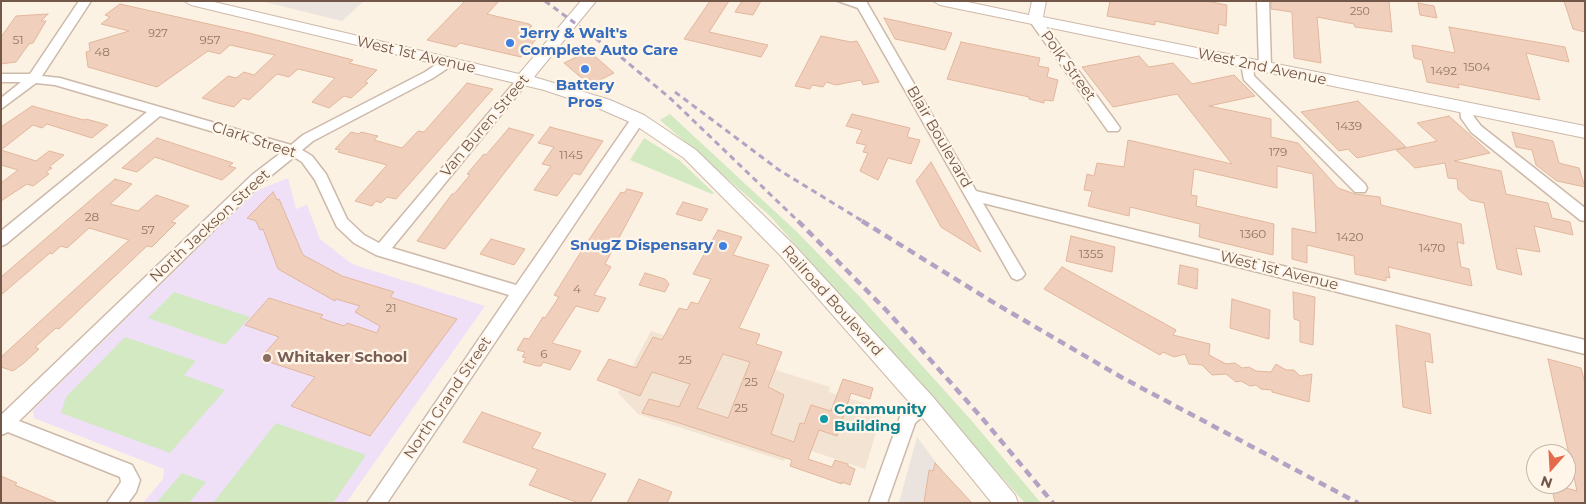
<!DOCTYPE html>
<style>
body{margin:0}
#map{position:relative;width:1586px;height:504px;overflow:hidden;background:#fcf2e3;font-family:Montserrat,sans-serif}
canvas{display:block}
.frame{position:absolute;inset:0;border:2px solid #73584a;pointer-events:none}
.north{position:absolute;left:1526px;top:444px;width:50px;height:50px;box-sizing:border-box;background:#fff6e9;border:1px solid #c7b7a9;border-radius:50%;rotate:199deg;font-size:14px;font-weight:700;line-height:20px;text-align:center;color:#73584a}
.north::after{content:'';display:block;margin:auto;width:18px;height:22px;background:#e36a4b;clip-path:polygon(50% 0,100% 100%,50% 72%,0 100%)}
</style>
<div id="map">
<canvas width="1586" height="504"></canvas>
<div class="frame"></div>
<div class="north">N</div>
</div>
<script>
const context = document.querySelector('canvas').getContext('2d');
context.lineJoin = 'round';
function paint(path, color) { context.fillStyle = color; context.fill(path, 'evenodd'); }
const toPath = rows => new Path2D(rows.map(r => 'M' + r).join(''));
function trace(path, color, width, dash) { context.strokeStyle = color; context.lineWidth = width; context.lineCap = dash ? 'butt' : 'round'; context.setLineDash(dash || []); context.stroke(path); }
function label(font, color, halo, rows, align = 'center') {
  context.font = font + ' Montserrat,sans-serif'; context.lineWidth = 4.5; context.setLineDash([]); context.textBaseline = 'middle'; context.strokeStyle = halo; context.fillStyle = color; for (const [text, x, y, turn = 0] of rows) {
    context.save(); context.translate(x, y); context.rotate((+turn || 0) * Math.PI / 180); context.textAlign = isNaN(turn) ? turn : align; if (halo) context.strokeText(text, 0, 0); context.fillText(text, 0, 0); context.restore();
  }
}
paint(toPath([
 [651,331,830,387,829,392,883,409,865,469,791,444,784,461,638,414,618,393]
]), '#f3e3d2');
paint(toPath([
 [261,1,364,1,342,21],
 [917,437,966,503,899,503]
]), '#ebe4de');
paint(toPath([
 [288,178,296,209,307,205,320,239,352,264,485,306,346,503,143,503,163,479,164,469,34,418,33,410,256,191]
]), '#efe0f8');
paint(toPath([
 [670,114,797,232,862,299,971,420,1041,503,1025,503,769,215,660,120],
 [644,138,679,160,714,193,712,194,630,160],
 [174,292,250,317,225,345,148,318],
 [125,337,196,361,184,375,225,390,170,453,61,413,66,397],
 [276,423,366,455,333,503,213,503],
 [182,473,206,482,189,503,156,503]
]), '#d2e9c2');
const building = toPath([
 [465,1,499,1,487,14,529,24,532,26,524,34,538,37,521,57,460,43,456,47,427,40,465,1],
 [710,1,729,1,709,32,768,45,761,57,684,39,710,1],
 [742,1,761,1,753,15,735,12,742,1],
 [1110,1,1206,1,1227,5,1226,26,1219,24,1218,34,1155,21,1155,25,1107,16,1110,1],
 [1271,1,1389,1,1392,32,1355,27,1354,24,1317,17,1321,63,1294,58,1292,12,1271,9,1271,1],
 [1564,1,1585,1,1585,32,1573,29,1564,1],
 [1418,3,1434,6,1437,18,1420,15,1418,3],
 [120,4,253,34,353,60,349,63,377,70,365,82,368,83,351,98,344,96,329,108,312,102,335,78,298,69,289,77,277,74,249,100,243,98,234,107,218,103,202,98,228,76,236,78,244,72,254,75,275,55,230,45,220,54,208,51,157,87,88,67,86,52,90,51,89,43,129,31,101,24,110,17,105,15,120,4],
 [48,14,41,21,46,21,33,43,29,44,16,62,1,64,1,37,16,16,48,14],
 [884,18,952,33,945,50,919,44,895,39,884,18],
 [1449,27,1565,47,1569,62,1526,53,1540,100,1458,84,1459,88,1427,82,1422,60,1414,58,1412,45,1455,53,1449,27],
 [821,36,851,42,857,41,879,82,863,85,861,80,836,85,826,82,823,87,812,85,810,89,795,86,821,36],
 [961,42,1040,58,1038,66,1049,68,1047,77,1058,80,1053,101,1044,100,1044,103,1029,99,1029,97,947,79,961,42],
 [589,51,614,73,594,83,588,78,584,80,564,63,589,51],
 [1139,56,1149,67,1173,63,1192,84,1234,75,1255,96,1209,106,1271,119,1271,137,1298,143,1338,188,1355,194,1380,197,1381,205,1461,224,1464,244,1457,242,1461,267,1469,269,1472,286,1388,267,1390,278,1386,277,1386,281,1355,274,1354,256,1307,245,1307,263,1292,259,1292,228,1316,233,1313,174,1277,166,1277,188,1194,169,1191,195,1197,196,1196,206,1274,224,1273,255,1199,237,1200,224,1130,207,1129,216,1088,206,1092,191,1084,190,1087,174,1094,176,1097,163,1124,167,1128,140,1232,164,1177,94,1113,107,1082,67,1139,56],
 [467,83,493,89,396,199,387,197,381,203,376,201,372,206,355,201,387,165,338,152,340,150,335,149,351,132,359,134,361,132,378,136,374,140,402,148,418,131,424,132,467,83],
 [1358,101,1406,147,1357,158,1348,149,1339,151,1301,112,1358,101],
 [32,106,84,120,86,119,108,125,92,138,47,124,42,128,33,125,1,150,1,127,32,106],
 [852,114,910,128,907,137,920,140,911,164,888,158,878,180,860,171,868,153,863,152,866,145,856,143,862,130,846,126,852,114],
 [1449,116,1490,153,1454,161,1501,171,1506,194,1548,203,1552,218,1570,222,1573,235,1534,226,1540,252,1516,248,1522,275,1497,269,1484,203,1470,200,1458,189,1457,179,1448,178,1445,163,1415,168,1396,150,1437,141,1417,123,1449,116],
 [550,127,603,141,580,175,574,173,557,196,534,190,551,166,542,164,554,147,538,143,550,127],
 [509,128,534,135,445,249,417,241,452,194,454,194,470,175,467,174,484,154,486,155,509,128],
 [1512,132,1553,141,1559,163,1579,168,1585,187,1557,181,1536,165,1532,150,1516,147,1512,132],
 [157,138,233,163,229,166,236,168,222,180,155,157,137,172,122,168,157,138],
 [1,150,36,161,49,151,64,155,49,167,52,168,46,172,49,174,33,186,27,184,1,201,1,183,18,170,1,165,1,150],
 [931,162,981,252,941,227,916,181,931,162],
 [115,179,132,184,110,204,138,211,156,195,189,206,171,222,176,223,152,247,147,246,59,329,56,328,35,347,39,349,24,363,13,371,1,367,1,357,129,240,89,228,67,248,61,246,52,254,50,253,1,295,1,277,115,179],
 [627,189,643,193,605,264,611,267,594,295,606,298,598,312,576,306,552,343,581,351,570,370,543,362,541,366,537,366,523,362,526,358,522,357,525,352,517,350,524,338,529,339,543,317,545,318,559,297,554,295,584,247,621,192,624,193,627,189],
 [273,192,277,200,279,199,303,255,342,276,394,292,390,297,457,319,370,436,291,406,315,377,266,361,271,355,265,353,279,337,245,325,269,298,323,315,320,318,344,326,347,323,377,333,380,326,355,312,360,306,336,299,335,301,278,269,263,229,260,230,256,221,247,218,273,192],
 [683,202,708,209,701,221,676,214,683,202],
 [718,230,742,237,733,255,769,265,739,328,760,334,756,344,782,352,768,387,784,395,771,434,794,442,800,423,804,424,811,405,831,411,843,379,873,388,870,399,851,393,837,436,819,430,808,459,832,467,835,460,848,464,848,466,855,469,850,485,842,482,842,484,790,466,792,460,673,421,642,413,649,399,679,407,690,384,652,372,640,396,597,380,609,359,636,368,653,337,662,340,679,308,687,310,691,302,698,304,711,279,693,274,718,230],
 [723,354,750,362,728,418,697,408,723,354],
 [1071,236,1115,247,1112,272,1066,261,1071,236],
 [491,239,525,249,514,265,480,254,491,239],
 [1180,265,1198,269,1197,289,1178,284,1180,265],
 [1062,267,1176,330,1173,335,1210,344,1209,355,1226,364,1235,363,1242,368,1249,367,1256,371,1271,372,1276,364,1286,370,1294,370,1300,376,1312,374,1309,402,1272,392,1272,390,1261,389,1256,385,1250,386,1241,381,1236,382,1226,374,1212,375,1202,365,1189,364,1185,354,1174,357,1163,352,1160,355,1044,289,1062,267],
 [645,273,665,279,669,284,665,292,639,285,645,273],
 [1293,292,1315,297,1313,345,1300,342,1300,321,1294,319,1293,292],
 [1232,299,1270,310,1269,339,1230,328,1232,299],
 [1396,325,1430,334,1433,363,1425,361,1431,414,1403,407,1396,325],
 [1548,359,1581,368,1585,383,1585,503,1555,503,1551,484,1577,491,1548,359],
 [482,412,541,433,532,448,606,474,590,503,579,503,529,485,538,469,463,442,482,412],
 [935,463,972,503,924,503,929,470,933,471,935,463],
 [1,476,17,483,15,485,58,503,1,503,1,476],
 [639,479,672,492,667,503,627,503,639,479]
]);
paint(building, '#f0d0bc');
trace(building, '#e2b69c', 1);
const minor = toPath([
 [79,1,91,1,42,76,60,78,291,145,303,135,425,72,443,60,451,60,453,63,451,66,433,78,313,141,302,150,312,156,326,174,347,219,364,235,379,243,519,77,527,77,529,80,527,83,392,248,516,285,633,116,643,116,645,119,643,122,387,503,367,503,509,295,376,255,354,243,337,227,315,180,302,162,294,157,262,183,19,421,132,465,140,480,136,492,128,503,107,503,121,482,120,477,8,432,1,435,1,415,252,175,282,152,160,116,6,244,1,246,1,231,147,112,55,85,36,83,1,109,1,98,21,82,1,82,1,74,30,74,79,1],
 [838,1,866,1,976,191,1585,340,1585,354,983,203,1025,274,1022,278,1017,280,1012,278,858,8,838,1],
 [1257,1,1269,1,1271,67,1265,71,1259,67,1257,1],
 [1035,16,1039,17,1118,125,1120,128,1118,131,1108,131,1029,20,1035,16],
 [1247,60,1253,64,1254,76,1365,184,1367,188,1365,192,1355,192,1244,80,1241,64,1247,60],
 [1466,104,1471,105,1474,117,1481,126,1585,208,1585,221,1580,220,1471,132,1461,118,1460,108,1466,104],
 [925,396,931,399,934,404,931,409,915,423,887,503,869,503,901,414,905,409,925,396]
]);
const tertiary = toPath([
 [184,1,210,1,519,74,581,1,596,1,534,77,610,100,644,115,696,150,795,246,933,397,1015,495,1018,503,992,503,917,411,781,256,684,158,632,123,598,108,544,90,191,5,184,1],
 [933,1,963,1,1029,15,1032,1,1046,1,1043,17,1585,126,1585,138,940,5,933,1]
]);
trace(minor, '#cdb9aa', 3);
trace(tertiary, '#cdb9aa', 2);
paint(minor, '#fff');
paint(tertiary, '#fff');
trace(toPath([
 [545,1,622,58,671,99,799,222],
 [675,92,779,170,864,222]
]), '#b4a2c4', 3, [6, 4.5]);
trace(toPath([
 [798,221,887,311,982,418,1053,503],
 [862,221,991,301,1121,377,1358,503]
]), '#b4a2c4', 4.5, [8, 5.5]);
for (const [x, y, r, color] of [
 [510,43,5,"#3f7fe0"],
 [585,69,5,"#3f7fe0"],
 [723,246,5,"#3f7fe0"],
 [267,358,5,"#8d6e63"],
 [824,419,5,"#0f9aa8"]
]) { const dot = new Path2D(); dot.arc(x, y, r, 0, 2 * Math.PI); context.fillStyle = color; context.fill(dot); trace(dot, '#fff6e9', 2); }
label('11px', '#927666', null, [
 ["250",1360,12],
 ["927",158,34]
]);
label('12px', '#927666', null, [
 ["51",18,40],
 ["957",210,40],
 ["48",102,52],
 ["1504",1477,67],
 ["1492",1444,71],
 ["1439",1349,126],
 ["179",1278,152],
 ["1145",571,155],
 ["28",92,217],
 ["57",148,230],
 ["1360",1253,234],
 ["1420",1350,237],
 ["1470",1432,248],
 ["1355",1091,254],
 ["4",577,289],
 ["21",391,308],
 ["6",544,354],
 ["25",685,360],
 ["25",751,382],
 ["25",741,408]
]);
label('bold 15px', '#366cbe', '#fff6e9', [
 ["Jerry & Walt's",520,34],
 ["Complete Auto Care",520,51],
 ["Battery",585,86,"center"],
 ["Pros",585,103,"center"],
 ["SnugZ Dispensary",713,246,"right"]
], 'left');
label('15px', '#73584a', '#fff6e9', [
 ["West 1st Avenue",416,55,13],
 ["Polk Street",1068,66,54],
 ["West 2nd Avenue",1262,67,12],
 ["Van Buren Street",485,126,-50],
 ["Blair Boulevard",939,137,60],
 ["Clark Street",254,140,18],
 ["North Jackson Street",210,226,-43],
 ["West 1st Avenue",1279,271,14],
 ["Railroad Boulevard",832,301,48],
 ["North Grand Street",448,398,-56]
]);
label('bold 15px', '#785e54', '#fff6e9', [
 ["Whitaker School",277,358]
], 'left');
label('bold 15px', '#0d838f', '#fff6e9', [
 ["Community",834,410],
 ["Building",834,427]
], 'left');
</script>
